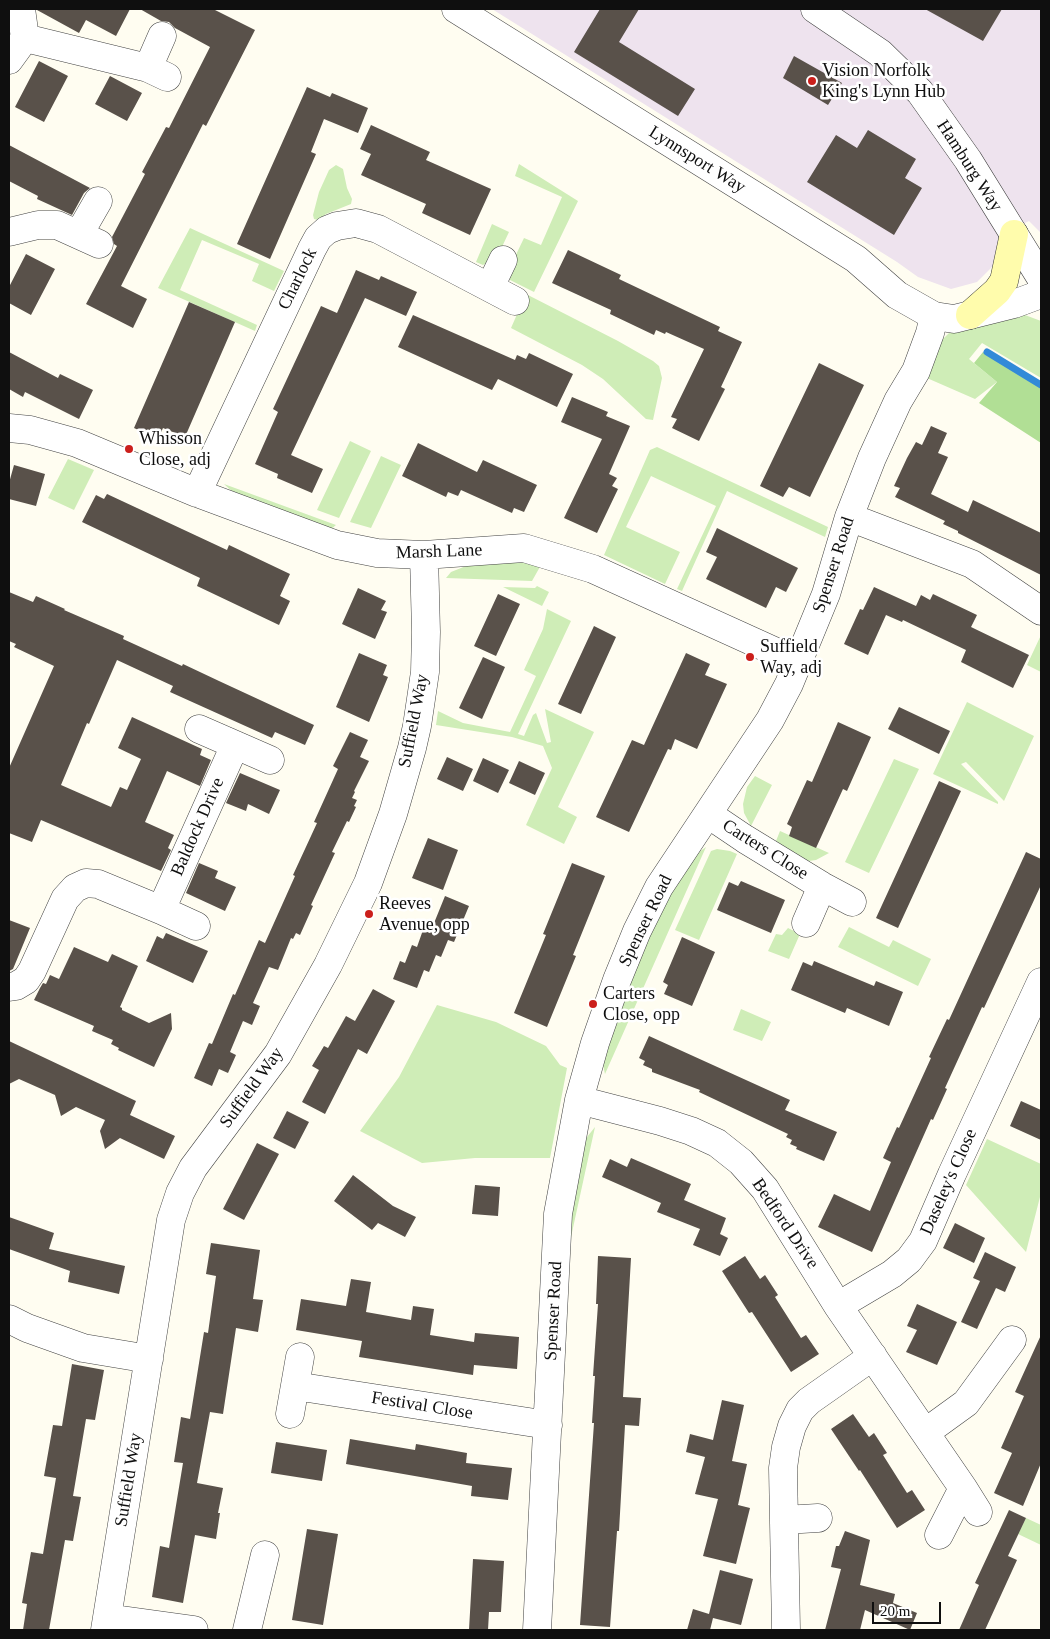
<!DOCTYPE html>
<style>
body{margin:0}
#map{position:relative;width:1050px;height:1639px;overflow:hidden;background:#fffdf1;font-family:Georgia,serif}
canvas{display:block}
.frame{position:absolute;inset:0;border:10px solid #0f0f0f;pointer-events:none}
.scale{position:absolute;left:872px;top:1602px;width:69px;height:22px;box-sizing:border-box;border:2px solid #0f0f0f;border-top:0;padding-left:6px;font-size:15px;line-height:18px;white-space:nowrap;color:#0f0f0f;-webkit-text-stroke:4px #fff;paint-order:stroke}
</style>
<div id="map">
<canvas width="1050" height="1639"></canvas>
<div class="frame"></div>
<div class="scale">20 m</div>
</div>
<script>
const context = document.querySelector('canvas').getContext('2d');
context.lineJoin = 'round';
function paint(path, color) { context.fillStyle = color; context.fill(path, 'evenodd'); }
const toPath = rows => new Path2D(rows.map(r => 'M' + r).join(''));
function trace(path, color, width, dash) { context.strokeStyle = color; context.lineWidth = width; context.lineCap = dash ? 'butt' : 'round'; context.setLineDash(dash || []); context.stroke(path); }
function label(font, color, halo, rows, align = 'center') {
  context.font = font + ' Georgia,serif'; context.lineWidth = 5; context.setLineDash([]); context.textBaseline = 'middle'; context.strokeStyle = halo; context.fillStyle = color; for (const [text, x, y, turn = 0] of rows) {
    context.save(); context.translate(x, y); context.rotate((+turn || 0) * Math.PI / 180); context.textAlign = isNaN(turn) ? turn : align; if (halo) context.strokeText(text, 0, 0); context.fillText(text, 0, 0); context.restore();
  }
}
paint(toPath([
 [492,9,1041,9,1041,233,1029,221,1001,235,997,262,977,282,951,289,918,277,897,262]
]), '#eee3ee');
paint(toPath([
 [519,164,578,201,534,292,510,280,509,275,512,263,524,238,541,245,562,197,515,176],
 [336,165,343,169,347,188,352,199,351,204,326,214,318,220,314,219,313,215,319,192,329,170],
 [492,224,509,232,501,249,490,261,483,265,476,262],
 [190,228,284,271,274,291,252,281,259,264,202,240,180,290,257,325,255,331,158,288],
 [526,294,618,341,653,361,659,366,662,378,653,420,646,419,603,379,582,365,511,328],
 [1025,315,1041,321,1041,378,982,343,969,359,997,382,975,399,920,375,936,346,951,331,1000,316],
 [350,441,371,451,339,518,317,510],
 [657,447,828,527,825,537,727,491,682,591,677,589,716,506,651,476,626,527,680,552,665,584,604,555,650,450],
 [381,456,401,465,371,528,350,522],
 [68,459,94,470,74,510,48,498],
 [224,484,336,525,329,531,237,496],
 [515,562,541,565,532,581,446,578,451,572,466,566],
 [537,586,549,592,542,606,503,587,535,588],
 [547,609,571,621,518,734,524,736,533,715,536,713,547,743,551,742,545,709,594,732,558,807,577,817,564,844,526,825,552,768,543,746,512,737,436,725,438,711,463,723,510,732,536,676,524,670,543,629],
 [1041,635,1041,672,1027,665],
 [967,702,1034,736,1004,801,966,762,961,764,998,802,998,804,933,774],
 [894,759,919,769,869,873,845,862],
 [755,776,772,785,751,826,744,813,743,804,747,787],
 [780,831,829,853,816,860,809,861,801,858,776,841],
 [706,847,605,1074,603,1065,612,1029,660,910,692,857],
 [717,849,730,851,737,854,699,940,675,930,711,851],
 [849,927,889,947,893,940,931,959,918,986,838,947],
 [788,928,800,934,789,959,768,951,776,934,782,935],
 [437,1005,496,1022,546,1046,560,1065,567,1068,550,1158,475,1158,422,1163,360,1131,399,1077],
 [741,1009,771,1022,762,1041,733,1030],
 [595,1127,571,1237,573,1198,583,1142],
 [987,1139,1041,1164,1041,1193,1026,1252,966,1185],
 [1026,1518,1041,1525,1041,1545,1018,1534]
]), '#cfedb7');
paint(toPath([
 [983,352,1041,387,1041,443,979,403,997,382,974,363]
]), '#b1df95');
trace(toPath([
 [987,352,1041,385]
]), '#328ad8', 7);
paint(toPath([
 [37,9,130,9,116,36,86,20,79,33,37,10],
 [140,9,213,9,255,30,206,126,203,124,121,286,147,299,133,328,86,304,117,246,114,244,112,237,145,174,142,172,166,127,169,128,210,47,175,28,169,22,161,21],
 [600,9,639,9,619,42,695,89,678,116,574,52],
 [925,9,1002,9,983,41],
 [794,56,842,83,828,105,783,78],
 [39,61,68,76,44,122,15,107],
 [110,76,142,93,127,121,95,104],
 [307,87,330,97,332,93,368,108,358,133,324,119,311,152,316,154,270,259,237,244],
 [371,125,430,152,426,160,491,189,470,235,422,213,426,204,361,175,371,154,360,149],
 [868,130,916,159,905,178,922,188,894,235,807,182,836,135,857,148],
 [9,145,90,188,84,193,72,215,37,199,38,196,9,181],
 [568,250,621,275,619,279,720,327,718,331,742,342,721,387,725,389,699,441,672,428,677,419,671,417,704,349,666,332,665,334,656,330,654,335,610,314,611,310,552,283],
 [26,254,55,269,31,315,9,303,9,287],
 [356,270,379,280,381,276,417,292,406,316,365,298,291,455,323,469,312,493,277,478,278,474,255,464,278,412,273,409,321,306,337,313],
 [189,302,235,322,185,437,163,428,158,439,134,428],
 [413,315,515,360,517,355,526,359,529,353,573,374,557,407,498,379,492,390,398,347],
 [9,352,58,378,60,374,93,390,79,419,25,392,23,397,9,389],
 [819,363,864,385,810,497,789,487,783,497,760,486],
 [572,397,608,412,606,416,630,426,609,474,617,478,612,486,618,489,597,533,564,518,602,439,561,422],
 [931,426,947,433,938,453,948,457,931,494,968,512,973,500,1041,533,1041,575,958,533,958,531,943,524,945,521,895,497,900,488,894,486,907,458,916,442,922,445],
 [418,443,477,472,483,460,537,485,524,512,514,508,512,513,461,490,458,496,448,492,446,497,402,476],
 [14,465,45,474,36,506,9,499,9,483],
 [107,494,227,550,229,545,290,574,280,596,290,601,279,625,197,586,200,578,82,522,96,495,104,499],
 [717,528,798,568,786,592,776,587,766,608,706,579,717,557,706,552],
 [874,587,916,606,921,595,930,600,933,594,977,615,971,627,1029,655,1013,688,961,662,966,650,903,620,902,622,886,615,868,655,844,644,860,609,863,610],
 [358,588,386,601,381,610,387,612,375,639,342,624],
 [9,592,33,602,36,596,65,609,64,610,124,636,123,639,182,666,183,664,219,681,314,725,305,745,275,732,272,738,170,692,173,686,117,660,89,724,87,723,61,785,111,807,120,787,127,790,141,759,118,748,132,717,202,749,200,755,211,760,200,786,167,771,145,822,174,835,168,848,171,850,161,871,41,820,32,842,9,833,9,768,54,666,14,647,16,644,9,641],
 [498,594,520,604,496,656,474,646],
 [594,626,616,637,581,714,558,704],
 [359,653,387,665,383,675,388,677,369,722,336,707],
 [686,653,710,664,705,675,727,684,697,749,675,739,671,750,668,749,629,832,596,817,632,740,644,745],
 [483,657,505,667,482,719,459,708],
 [899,707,950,731,939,754,888,729],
 [838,722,871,737,847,791,843,789,816,848,789,836,792,827,787,824,807,780,812,782],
 [350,732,368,740,360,757,369,761,354,791,355,792,352,798,357,800,354,806,356,807,349,822,347,821,332,852,335,853,311,905,313,906,300,935,296,933,293,939,291,938,278,970,269,967,253,1003,260,1006,252,1025,243,1021,230,1052,236,1055,228,1073,219,1069,212,1086,194,1078,209,1043,212,1044,233,994,235,995,259,940,265,943,295,876,293,875,317,823,314,822,338,769,333,766],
 [447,757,473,769,463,791,437,779],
 [483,758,509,770,498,793,473,781],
 [519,761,545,773,535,795,509,783],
 [240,773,280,790,269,814,248,804,246,811,226,803],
 [939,781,961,791,898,928,876,918],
 [428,838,458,850,443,890,412,878],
 [1026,852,1041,859,1041,885,984,1008,982,1007,945,1088,947,1089,933,1120,931,1119,872,1252,818,1227,834,1194,870,1211,891,1162,883,1158,897,1127,899,1128,931,1058,929,1057,947,1019,949,1020],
 [199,863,218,871,215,878,236,887,225,911,186,893],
 [572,863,605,876,573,955,576,956,547,1027,514,1013,546,935,543,934],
 [741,881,785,900,771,933,717,910,729,882,738,886],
 [445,896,469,906,454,942,448,940,441,957,436,955,429,972,424,970,417,988,393,979,400,961,405,963,412,945,417,947,423,930,430,933],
 [9,920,30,928,13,969,9,971],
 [166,933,208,951,193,983,146,961,157,936,163,939],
 [682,937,715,952,692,1006,664,994,668,985,663,982],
 [74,947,108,962,112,954,138,966,120,1007,122,1008,122,1010,149,1023,171,1013,172,1029,154,1067,118,1050,119,1048,111,1044,113,1040,92,1031,94,1026,34,1000,40,988,43,983,46,984,50,975,59,979],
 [814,961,874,986,876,981,903,992,889,1026,847,1008,845,1013,791,990,803,962,812,966],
 [373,989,395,1001,367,1054,358,1049,325,1114,302,1102,319,1070,312,1066,324,1046,328,1048,346,1016,355,1021],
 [649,1036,790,1100,785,1110,837,1132,824,1161,796,1149,797,1147,790,1144,792,1140,786,1137,788,1134,699,1092,700,1090,652,1072,652,1069,643,1065,645,1061,639,1058],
 [9,1041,136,1101,130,1115,175,1136,164,1159,120,1138,105,1149,100,1131,105,1120,76,1107,61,1116,55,1095,19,1079,9,1084],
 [1021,1101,1041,1110,1041,1140,1010,1126],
 [287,1111,309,1122,295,1149,273,1138],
 [257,1143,279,1154,244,1220,223,1209],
 [631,1158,691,1184,684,1200,726,1218,720,1234,728,1238,720,1256,693,1245,700,1229,657,1212,661,1203,602,1177,610,1159,627,1167],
 [353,1175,393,1206,416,1217,405,1237,378,1223,372,1230,334,1201],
 [475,1185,500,1187,498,1216,472,1214],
 [9,1217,54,1233,49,1249,125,1266,119,1294,68,1282,70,1271,9,1249],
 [955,1223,985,1238,974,1263,943,1248],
 [211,1243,260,1250,253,1299,263,1300,258,1332,236,1328,223,1414,210,1412,197,1483,223,1488,218,1513,220,1513,216,1539,195,1535,183,1603,152,1597,160,1546,169,1548,183,1463,174,1462,181,1417,190,1419,204,1332,208,1333,216,1276,206,1274],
 [985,1252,1016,1267,1005,1292,996,1288,977,1329,961,1322,980,1281,973,1278],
 [598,1256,631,1258,623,1397,641,1398,639,1426,625,1425,619,1531,617,1531,610,1627,580,1625,594,1423,592,1423,595,1376,593,1376,598,1304,596,1304],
 [745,1256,760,1279,765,1275,778,1295,775,1297,801,1338,806,1335,819,1354,791,1372,752,1312,749,1313,722,1271],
 [351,1279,371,1282,366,1312,411,1320,413,1306,434,1309,430,1335,474,1342,475,1333,519,1337,517,1369,474,1365,473,1375,359,1357,362,1341,296,1330,301,1299,346,1306],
 [917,1304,957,1322,937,1365,906,1352,917,1330,907,1326],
 [1041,1335,1041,1463,1023,1506,994,1493,1012,1453,1001,1448,1024,1396,1015,1392],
 [72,1364,104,1370,95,1420,86,1419,73,1496,81,1497,73,1541,65,1540,49,1630,23,1630,27,1604,22,1603,31,1552,43,1554,56,1478,44,1476,53,1425,62,1426],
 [722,1400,744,1405,732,1461,747,1464,738,1505,750,1508,736,1564,703,1556,718,1499,695,1494,705,1457,686,1452,690,1434,713,1440],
 [853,1414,869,1437,874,1433,887,1453,883,1455,907,1493,912,1490,925,1510,897,1528,860,1470,859,1471,831,1429],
 [350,1439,415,1450,416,1444,467,1453,466,1463,512,1468,508,1500,471,1496,472,1486,346,1464],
 [276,1442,327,1450,322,1481,271,1473],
 [1009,1510,1026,1518,1008,1556,1017,1560,985,1630,959,1630,979,1585,975,1583],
 [307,1529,338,1534,323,1625,292,1620],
 [845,1531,870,1540,860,1585,895,1594,893,1603,917,1613,910,1630,865,1610,860,1630,825,1630,841,1569,831,1567,836,1546,839,1546],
 [473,1559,504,1561,501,1612,489,1612,488,1630,469,1630],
 [720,1570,753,1579,741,1625,713,1618,710,1630,687,1630,693,1609,709,1614]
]), '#59514a');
const street = toPath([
 [456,9,856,259,897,295,934,316],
 [815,9,880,53,920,92,968,160,1041,278],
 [162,36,148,68,167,77],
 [25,38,148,68],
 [9,60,25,38,21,9],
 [9,232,38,225,57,225,99,244],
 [79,234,98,201],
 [490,287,503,260],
 [9,428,30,430,77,443,197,493,337,545,377,553,424,555,524,548,593,569,798,662],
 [197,493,312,249,318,238,327,230,337,226,356,223,378,229,515,301],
 [849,517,972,564,1041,611],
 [199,729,270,760],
 [708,814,745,839,822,886,852,902],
 [161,910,196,926],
 [806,923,822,886],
 [9,987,16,986,26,980,32,971,65,899,75,888,86,883,98,884,161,910,235,745],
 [579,1100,660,1121,691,1131,717,1143,741,1162,765,1189,838,1306,963,1488,939,1535],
 [838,1306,892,1274,909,1260,923,1241,952,1174,1041,982],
 [9,1319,27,1328,83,1348,149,1359],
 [295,1386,548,1425],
 [290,1414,300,1357],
 [926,1432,966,1403,1012,1340],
 [963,1488,978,1512],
 [784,1520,818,1518],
 [107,1618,194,1630],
 [105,1630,171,1220,180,1193,193,1168,278,1054,328,965,368,883,393,814,412,748,417,726,425,672,426,632,424,555],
 [247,1630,265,1555],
 [537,1630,558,1214,579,1100,595,1043,617,980,637,931,659,887,770,720,789,684,826,594,849,517,872,458,898,401,916,371,930,333,934,316,954,319,1014,304,1041,294],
 [786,1630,783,1468,786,1447,792,1426,800,1410,809,1401,873,1356]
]);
const secondary = toPath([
 [970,315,997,291,1004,281,1014,234]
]);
trace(street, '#424242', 29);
trace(secondary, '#313131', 29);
trace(street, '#fff', 28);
trace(secondary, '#fffcac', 28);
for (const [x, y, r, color] of [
 [812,81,5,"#cb1f1b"],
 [129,449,5,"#cb1f1b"],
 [750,657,5,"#cb1f1b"],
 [369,914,5,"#cb1f1b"],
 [593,1004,5,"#cb1f1b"]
]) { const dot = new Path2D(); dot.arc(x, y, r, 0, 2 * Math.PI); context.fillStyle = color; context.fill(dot); trace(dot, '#fff', 2); }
label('18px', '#0f0f0f', '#fff', [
 ["Vision Norfolk",822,71],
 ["King's Lynn Hub",822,92],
 ["Whisson",139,439],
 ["Close, adj",139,460],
 ["Suffield",760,647],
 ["Way, adj",760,668],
 ["Reeves",379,904],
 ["Avenue, opp",379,925],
 ["Carters",603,994],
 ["Close, opp",603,1015]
], 'left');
label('18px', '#0f0f0f', '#fff', [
 ["Lynnsport Way",697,160,32],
 ["Hamburg Way",969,166,57],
 ["Charlock",298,279,-64],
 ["Marsh Lane",439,552,-2],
 ["Spenser Road",834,565,-72],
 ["Suffield Way",414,721,-79],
 ["Baldock Drive",198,827,-66],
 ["Carters Close",765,850,32],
 ["Spenser Road",646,921,-64],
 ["Suffield Way",252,1088,-54],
 ["Daseley's Close",949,1182,-66],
 ["Bedford Drive",785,1224,56],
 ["Spenser Road",554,1311,-87],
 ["Festival Close",422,1406,9],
 ["Suffield Way",129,1480,-81]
]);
</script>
